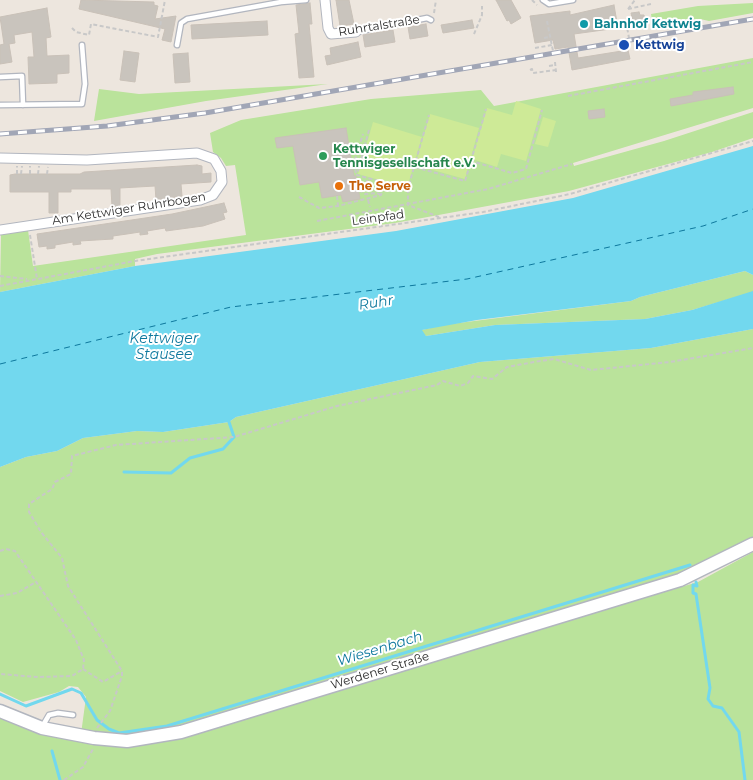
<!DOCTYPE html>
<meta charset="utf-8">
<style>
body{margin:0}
canvas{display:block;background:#ede6de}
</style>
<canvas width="753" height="780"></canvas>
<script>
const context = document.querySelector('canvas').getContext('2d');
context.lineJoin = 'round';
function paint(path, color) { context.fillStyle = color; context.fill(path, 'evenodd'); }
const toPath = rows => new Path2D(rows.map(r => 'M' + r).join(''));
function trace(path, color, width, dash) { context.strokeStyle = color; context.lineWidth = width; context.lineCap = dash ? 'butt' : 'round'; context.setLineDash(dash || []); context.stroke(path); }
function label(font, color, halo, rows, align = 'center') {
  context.font = font + ' Montserrat,sans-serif'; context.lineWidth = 4; context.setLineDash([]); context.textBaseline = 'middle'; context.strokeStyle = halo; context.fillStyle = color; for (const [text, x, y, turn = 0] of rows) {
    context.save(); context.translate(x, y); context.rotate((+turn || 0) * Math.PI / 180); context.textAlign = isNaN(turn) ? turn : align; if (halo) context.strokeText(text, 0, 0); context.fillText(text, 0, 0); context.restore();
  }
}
paint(toPath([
 [753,3,753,13,709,21,700,19,669,24,668,19,652,21,651,14,698,6],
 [753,58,753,108,573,163,574,166,664,141,753,112,753,138,712,152,569,191,395,223,157,254,135,259,135,266,0,292,1,235,28,230,33,266,246,235,235,165,226,166,221,158,213,152,210,133,241,120,371,99,481,90,494,106],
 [328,84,206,101,94,121,99,89,139,94],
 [745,271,753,275,753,292,692,310,645,319,495,325,426,336,422,333,422,330,443,325,631,301,640,297],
 [753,329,753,538,684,572,377,677,698,582,753,552,753,780,0,780,0,712,81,734,86,697,78,687,69,686,59,692,23,702,0,691,0,467,26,457,57,451,83,438,137,431,163,432,229,422,236,417,480,362,651,348]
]), '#bae39b');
paint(toPath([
 [516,101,541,109,526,161,501,154,497,167,472,159,487,108,512,115],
 [430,114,479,128,465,179,415,165],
 [543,117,556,121,548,147,535,144],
 [373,122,422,137,407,188,358,174]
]), '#ceea97');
paint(toPath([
 [753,146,753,275,745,271,640,297,631,301,477,320,422,330,426,336,495,325,645,319,692,310,753,291,753,329,651,348,480,362,236,417,229,422,163,432,137,431,83,438,57,451,26,457,0,467,0,292,135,266,396,231,573,198]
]), '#72d8ee');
trace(toPath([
 [124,472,171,473,190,458,223,449,234,437,229,422],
 [696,582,697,586,693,585,693,593,696,594,710,688,708,699,713,706,722,708,739,732,745,780],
 [0,694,26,706,72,689,81,693,97,720,109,729,119,733,167,726,690,565],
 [52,751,60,780]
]), '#72d8ee', 3);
trace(toPath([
 [0,364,231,307,467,279,703,226,753,209]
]), '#0e789d', 1, [6, 5]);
const building = toPath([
 [81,0,154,2,154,5,158,6,155,19,176,16,171,42,162,40,165,29,79,9,81,0],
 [336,0,349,0,354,24,340,26,336,0],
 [496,0,511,0,521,18,511,24,509,20,507,21,496,0],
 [310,3,312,24,309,24,314,77,299,78,295,34,299,33,296,5,310,3],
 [614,5,618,28,574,34,578,58,628,50,630,59,572,70,568,47,555,49,553,40,535,43,530,16,570,11,570,15,614,5],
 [47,8,51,37,46,38,47,56,69,55,69,73,57,74,57,83,29,84,28,57,34,57,32,32,14,35,15,43,9,44,12,62,0,64,0,45,4,44,0,17,47,8],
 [639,12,640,15,644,15,646,23,634,26,631,13,639,12],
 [472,20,474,28,443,33,441,25,472,20],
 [267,21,268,35,192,39,191,25,267,21],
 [426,24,428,36,410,39,408,27,426,24],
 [393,30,395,42,365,47,363,35,393,30],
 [358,42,361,57,327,65,325,56,331,55,330,48,358,42],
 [124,51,139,53,135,82,120,80,124,51],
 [188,53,190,82,175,83,173,54,188,53],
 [733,87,734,94,671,106,670,99,693,95,693,92,733,87],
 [604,109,605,117,589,119,588,111,604,109],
 [346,128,354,176,356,176,360,199,343,202,341,195,322,198,319,182,300,185,293,146,277,148,275,138,346,128],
 [197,165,202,166,202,174,211,173,211,182,181,184,182,196,156,200,155,186,120,188,120,206,112,207,111,189,71,189,71,192,58,192,58,213,49,213,49,192,10,192,10,175,15,174,80,174,84,172,197,165],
 [224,203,227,212,223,213,225,219,203,226,166,231,165,228,147,231,148,234,140,235,140,232,127,234,113,236,113,239,80,241,81,244,73,245,73,242,55,245,55,248,47,249,47,246,39,247,37,234,172,214,224,203]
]);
paint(building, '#c9c4bd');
trace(building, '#c9c1b8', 1);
const lane = toPath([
 [543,0,549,4,573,0],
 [356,32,427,18,431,20],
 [177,45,181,23,187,19,281,2,306,0],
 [0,77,22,76,23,105],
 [0,105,82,104,85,84,82,45],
 [42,727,49,715,58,713,73,715]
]);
const street = toPath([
 [325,0,328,28,331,34,356,32],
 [0,158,87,160,197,153,214,159,221,171,222,182,213,195,200,200,0,230]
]);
const secondary = toPath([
 [0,711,42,728,94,738,127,741,181,732,680,580,753,544]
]);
trace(lane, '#b2b6bf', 7);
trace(street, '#b2b6bf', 11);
trace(secondary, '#b2b6bf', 15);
trace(toPath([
 [532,0,537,5],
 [628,9,651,4],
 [628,9,635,0],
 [434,13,436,0],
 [547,21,553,51],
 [626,22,629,38],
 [72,28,76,32,89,35,91,24,158,37,165,0],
 [474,34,482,15,482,6],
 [544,38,550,37],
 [535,48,552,45],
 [555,62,556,72],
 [549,66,555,65],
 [530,70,532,69,533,73,556,70],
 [568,96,753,62],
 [369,130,357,175,408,189,414,167,465,181,471,161,512,173,526,169,542,110],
 [471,161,486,109],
 [414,167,429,115],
 [356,173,354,163,363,134],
 [17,174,17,166],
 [21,174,22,166],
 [30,174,30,166],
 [38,174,39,166],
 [47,174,48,167],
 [368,189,383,189],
 [408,189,408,205,439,217],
 [359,190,365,194,377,193,381,195],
 [359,190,367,189,367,178],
 [337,196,338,206],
 [299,197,319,208,338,206,381,195,384,183],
 [368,200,370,207],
 [317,221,488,189,572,164],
 [30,235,37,279],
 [0,276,27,279],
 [0,286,135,261,483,212,570,194,753,141],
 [0,551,6,549,15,551,76,640,84,660,83,669,72,676,38,677,0,674],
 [0,596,17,593,36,582],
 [83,669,103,682,122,671],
 [97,728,110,711,122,676,122,671,68,586,62,558,41,532,29,512,29,504,52,489,55,482,71,474,72,456,116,445,234,437,337,406,437,385,443,381,460,386,468,383,473,376,492,379,507,367,534,362,554,359,591,370,670,362,753,348],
 [64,780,83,767,93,749]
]), '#c8c8c8', 2, [4, 2.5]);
trace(lane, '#fff', 4.5);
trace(street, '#fff', 9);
trace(secondary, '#fff', 12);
const rail = toPath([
 [0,134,107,126,205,113,753,19]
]);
trace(rail, '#a1a6b6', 5);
trace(rail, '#fff', 3, [9]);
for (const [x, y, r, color] of [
 [584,24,5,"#0f9aa8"],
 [624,45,6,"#1a4fb4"],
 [323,156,5,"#2e9e5b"],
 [339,186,5,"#e8710a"]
]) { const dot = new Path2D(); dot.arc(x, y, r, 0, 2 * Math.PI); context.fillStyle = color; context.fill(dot); trace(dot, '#fff', 2); }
label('bold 12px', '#0d838f', '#fff', [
 ["Bahnhof Kettwig",594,24]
], 'left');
label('12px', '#2c2c2c', '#fff', [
 ["Ruhrtalstraße",379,26,-9],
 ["Am Kettwiger Ruhrbogen",129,209,-9],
 ["Leinpfad",378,218,-8],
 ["Werdener Straße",380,671,-17]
]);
label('bold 12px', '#164399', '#fff', [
 ["Kettwig",635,45]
], 'left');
label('bold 12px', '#27864d', '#fff', [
 ["Kettwiger",333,149],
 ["Tennisgesellschaft e.V.",333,163]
], 'left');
label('bold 12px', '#c56008', '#fff', [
 ["The Serve",349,186]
], 'left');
label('italic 14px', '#0e789d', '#fff', [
 ["Ruhr",376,303,-9],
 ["Kettwiger",164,339],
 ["Stausee",164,355],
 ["Wiesenbach",380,649,-17]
]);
</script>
